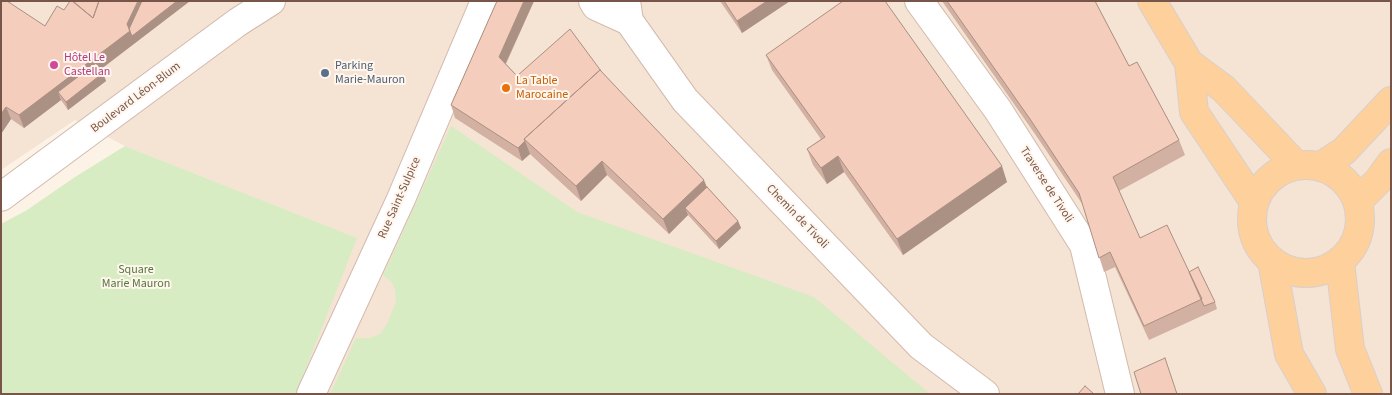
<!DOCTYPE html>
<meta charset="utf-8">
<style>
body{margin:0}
#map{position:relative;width:1392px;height:395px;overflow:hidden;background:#fdf2e6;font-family:"Source Sans 3",sans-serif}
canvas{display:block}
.frame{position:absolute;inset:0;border:2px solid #785549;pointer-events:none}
</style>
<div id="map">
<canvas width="1392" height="395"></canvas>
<div class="frame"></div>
</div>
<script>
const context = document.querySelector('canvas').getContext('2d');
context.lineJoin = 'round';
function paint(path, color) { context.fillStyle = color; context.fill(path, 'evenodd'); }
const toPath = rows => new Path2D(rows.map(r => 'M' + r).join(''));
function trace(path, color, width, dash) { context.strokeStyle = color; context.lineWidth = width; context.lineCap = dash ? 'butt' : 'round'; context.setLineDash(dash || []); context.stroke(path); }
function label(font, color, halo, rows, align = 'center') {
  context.font = font + ' "Source Sans 3",sans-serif'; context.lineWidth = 4; context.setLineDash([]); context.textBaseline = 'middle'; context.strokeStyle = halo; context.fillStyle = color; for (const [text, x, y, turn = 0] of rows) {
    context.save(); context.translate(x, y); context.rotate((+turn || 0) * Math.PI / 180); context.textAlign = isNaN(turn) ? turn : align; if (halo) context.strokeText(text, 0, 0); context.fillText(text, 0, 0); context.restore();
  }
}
paint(toPath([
 [1,1,1391,1,1391,394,296,394,356,238,125,146,75,120,1,170]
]), '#f5e3d4');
paint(toPath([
 [451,126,577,212,814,297,930,394,330,394,356,338,370,338,380,334,387,324,396,302,395,290,391,281,383,276],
 [125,146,357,238,296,394,1,394,1,224,27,210,75,177]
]), '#d8ecc3');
const minor = toPath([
 [593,1,596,6,629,21],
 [626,1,629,21,685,100,921,346,985,394],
 [919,1,998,110,1084,245,1120,394],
 [1,197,238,22,271,1],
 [311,394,401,199,485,1]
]);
const major = toPath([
 [1152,1,1189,63,1224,89,1296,165],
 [1189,63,1194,112,1254,202],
 '1252 219a54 54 0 1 1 108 0a54 54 0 1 1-108 0Z',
 [1321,166,1344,151,1391,101],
 [1358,201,1378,181,1391,163],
 [1272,261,1289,354,1312,394],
 [1340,262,1350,349,1368,394]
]);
trace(minor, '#d2baad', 30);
trace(major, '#d9cfcc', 30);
trace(minor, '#fff', 28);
trace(major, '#fed09c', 28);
paint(toPath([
 [1,1,45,26,75,1,190,1,100,70,106,81,68,110,61,100,24,128,11,119,1,134],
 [497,1,534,1,506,64,517,76,601,71,738,221,741,228,719,249,688,215,669,234,607,175,581,201,530,154,522,161,455,118,451,105],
 [720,1,790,1,742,33],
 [942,1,1095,1,1129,66,1179,140,1185,155,1119,191,1140,238,1189,272,1215,302,1217,309,1149,340,1115,267,1104,272,1083,205,1035,134],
 [766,55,1007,182,903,255,844,172,827,184,813,165,807,149,821,139,772,70]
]), '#d2b0a2');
paint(toPath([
 [138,1,190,1,63,98,58,92,61,100,24,128,19,115,127,24],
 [524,1,534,1,503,69,499,57],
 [767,1,790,1,742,33,737,21],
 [103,73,106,81,68,110,66,102],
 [6,107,11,119,1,134,1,114],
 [525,141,530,154,522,161,518,148],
 [838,156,844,172,827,184,821,168],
 [602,161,607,175,581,201,576,186],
 [1002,166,1007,182,903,255,897,239],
 [704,180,710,195,685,208,688,215,669,234,663,219],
 [738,221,741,228,719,249,716,241]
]), '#ab9084');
const building = toPath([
 [1,1,7,1,45,26,57,6,64,10,70,1,72,1,93,18,99,1,138,1,127,24,130,31,19,115,6,107,1,114,1,1],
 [75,1,99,1,93,18,74,2,75,1],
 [142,1,177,1,132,36,129,29,142,1],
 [497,1,524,1,499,57,517,76,570,29,601,71,600,70,524,139,525,141,518,148,451,105,497,1],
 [724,1,767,1,737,21,724,1],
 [843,1,885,1,1002,166,897,239,838,156,821,168,807,149,825,137,766,55,843,1],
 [947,1,1095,1,1129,66,1137,62,1179,140,1113,177,1140,238,1167,225,1202,299,1144,326,1110,252,1099,258,1079,193,1030,119,947,1],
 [96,63,103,73,66,102,58,92,96,63],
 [600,70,704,180,663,219,602,161,576,186,524,139,600,70],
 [707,187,738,221,716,241,685,208,707,187],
 [1198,267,1215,302,1204,306,1189,272,1198,267],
 [1165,358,1177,394,1141,394,1134,372,1165,358],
 [1085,386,1094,394,1078,394,1085,386]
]);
paint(building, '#f4cdbc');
trace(building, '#ab9084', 1);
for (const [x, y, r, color] of [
 [54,65,5,"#d1479c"],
 [325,73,5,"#5c6f8a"],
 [506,88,5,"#e8710a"]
]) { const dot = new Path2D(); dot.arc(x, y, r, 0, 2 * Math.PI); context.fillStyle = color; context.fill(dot); trace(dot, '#fff6ed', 2); }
label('12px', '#b23c85', '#fff6ed', [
 ["Hôtel Le",64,58],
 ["Castellan",64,72]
], 'left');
label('12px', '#4e5e75', '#fff6ed', [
 ["Parking",335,66],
 ["Marie-Mauron",335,80]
], 'left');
label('12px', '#c56008', '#fff6ed', [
 ["La Table",516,81],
 ["Marocaine",516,95]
], 'left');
label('12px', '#785549', '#fff6ed', [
 ["Boulevard Léon-Blum",136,98,-37],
 ["Traverse de Tivoli",1046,185,57],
 ["Rue Saint-Sulpice",400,198,-66],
 ["Chemin de Tivoli",797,217,46]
]);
label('12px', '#55783d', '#fff6ed', [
 ["Square",136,270],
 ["Marie Mauron",136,284]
]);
</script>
